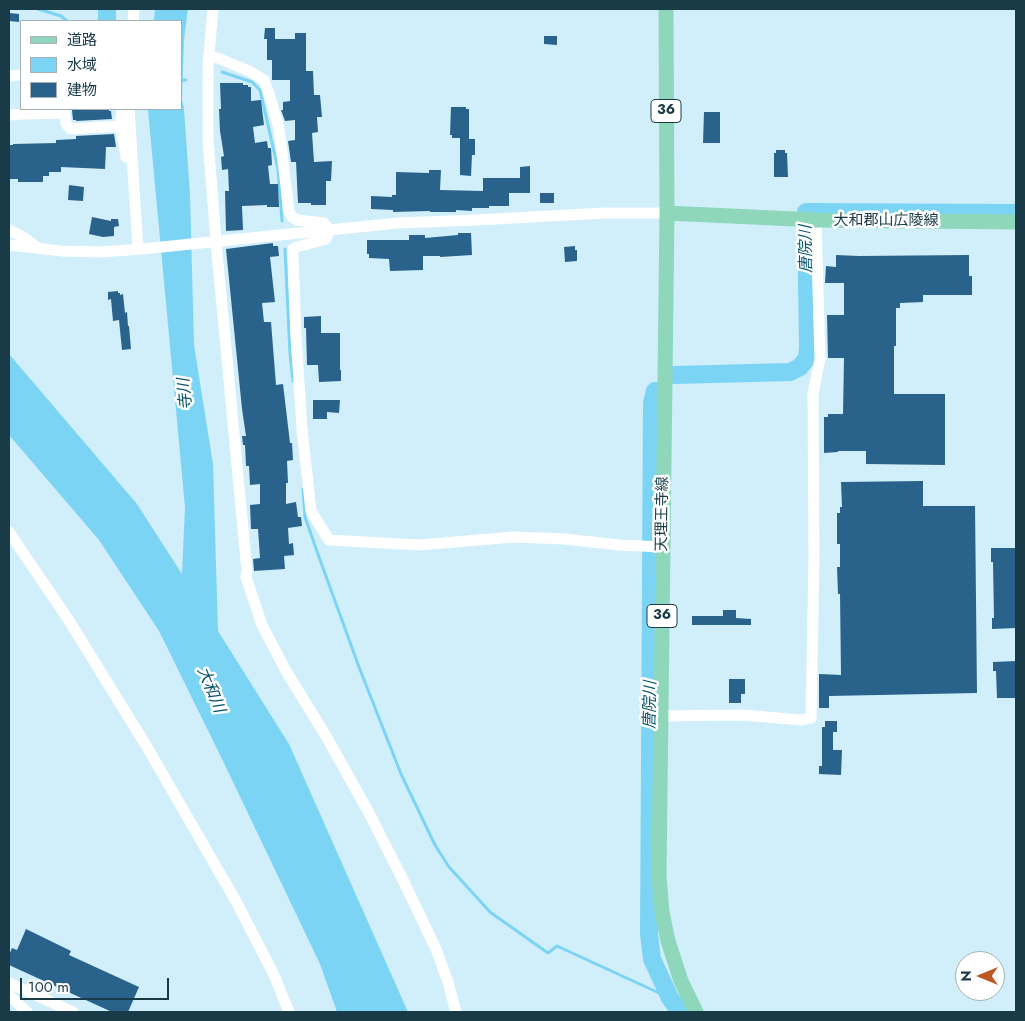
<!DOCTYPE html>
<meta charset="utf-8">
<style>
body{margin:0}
#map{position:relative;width:1025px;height:1021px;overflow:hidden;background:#d1effb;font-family:Jost,"Noto Sans JP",sans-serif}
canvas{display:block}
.frame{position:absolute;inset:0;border:10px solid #193b47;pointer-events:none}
.legend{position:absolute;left:20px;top:20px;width:162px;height:90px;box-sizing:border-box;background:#fff;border:1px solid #a3b1b5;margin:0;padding:6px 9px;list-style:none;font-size:15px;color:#193b47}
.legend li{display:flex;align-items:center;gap:10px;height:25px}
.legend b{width:25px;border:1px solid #a3b1b5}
.north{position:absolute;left:955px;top:951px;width:50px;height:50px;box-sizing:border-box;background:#fff;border:1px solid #a3b1b5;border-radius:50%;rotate:270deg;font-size:14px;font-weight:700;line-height:20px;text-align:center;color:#193b47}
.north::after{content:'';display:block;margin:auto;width:18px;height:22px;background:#bc5726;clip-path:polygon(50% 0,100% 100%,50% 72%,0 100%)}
.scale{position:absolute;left:20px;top:978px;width:149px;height:22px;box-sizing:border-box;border:2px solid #193b47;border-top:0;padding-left:6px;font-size:15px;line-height:18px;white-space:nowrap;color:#193b47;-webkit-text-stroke:4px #fff;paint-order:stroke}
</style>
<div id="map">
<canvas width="1025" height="1021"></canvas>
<div class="frame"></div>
<ul class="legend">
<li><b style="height:6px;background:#8ed7bb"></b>道路</li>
<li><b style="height:14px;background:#7cd4f4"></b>水域</li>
<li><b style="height:14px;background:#29628b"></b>建物</li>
</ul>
<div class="north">N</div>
<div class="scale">100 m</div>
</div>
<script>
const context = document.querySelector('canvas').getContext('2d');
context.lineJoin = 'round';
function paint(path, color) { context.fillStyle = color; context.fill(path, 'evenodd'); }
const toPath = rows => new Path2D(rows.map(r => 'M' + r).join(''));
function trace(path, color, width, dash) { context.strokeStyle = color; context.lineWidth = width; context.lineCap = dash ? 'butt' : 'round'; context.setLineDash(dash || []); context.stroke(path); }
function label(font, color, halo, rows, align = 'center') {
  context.font = font + ' Jost,"Noto Sans JP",sans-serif'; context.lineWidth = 5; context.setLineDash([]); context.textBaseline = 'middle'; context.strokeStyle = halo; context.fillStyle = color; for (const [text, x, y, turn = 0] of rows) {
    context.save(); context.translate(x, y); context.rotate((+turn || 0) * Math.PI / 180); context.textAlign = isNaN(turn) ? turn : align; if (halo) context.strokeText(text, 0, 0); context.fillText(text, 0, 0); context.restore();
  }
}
paint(toPath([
 [155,9,188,9,184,39,182,99,184,109,190,194,194,345,213,464,218,631,289,744,408,1012,337,1012,320,964,222,759,159,631,99,540,9,435,9,354,137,504,182,574,185,507,148,110,148,109,181,109,181,21,154,21]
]), '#7cd4f4');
trace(toPath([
 [38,9,61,16,67,21],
 [222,72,252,82,260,90,278,169,282,221],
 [181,80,186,80],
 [285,249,290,354,293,381],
 [303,489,305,517,319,557,359,667,401,774,435,845,449,867,490,912,548,953,557,946,670,998]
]), '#7cd4f4', 3);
trace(toPath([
 [107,21,107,9],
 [674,375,790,372,800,367,807,358,808,347,806,212,1016,213],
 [655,391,652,403,649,934,652,959,670,998,680,1012]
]), '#7cd4f4', 18);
paint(toPath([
 [9,13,19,14,19,22,9,21],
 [265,28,275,28,275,39,295,39,295,33,306,33,306,71,313,71,314,95,320,95,322,117,317,117,318,132,312,133,314,162,332,161,331,181,326,181,326,205,311,205,311,203,298,203,296,162,291,162,288,141,295,140,295,120,285,121,281,110,283,110,283,102,290,101,290,80,272,80,272,60,267,60,267,39,264,39],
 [544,36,557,36,557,45,544,44],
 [220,83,243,83,243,85,248,85,248,87,251,87,251,101,261,100,264,125,253,127,255,143,267,141,268,148,271,148,272,165,268,166,270,184,278,184,279,207,267,207,267,205,242,206,243,230,226,231,225,191,229,191,228,169,222,170,221,157,224,156,220,131,219,109,221,109],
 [451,107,466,107,466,109,469,109,469,139,475,139,475,155,472,155,471,176,460,175,460,138,452,138,452,135,450,135],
 [86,109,109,109,109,111,111,111,112,119,76,121,76,120,73,120,72,110],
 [704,112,720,112,720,143,703,143],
 [114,134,116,147,106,147,105,169,61,167,61,172,49,172,49,176,43,176,43,182,18,182,18,179,9,179,9,145,13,145,13,144,56,143,56,140,76,139,76,136],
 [776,150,785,150,785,153,787,153,788,177,774,177,774,153,776,153],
 [530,166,530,193,509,193,509,206,489,206,489,208,472,208,472,211,456,210,456,212,430,212,430,211,393,212,393,210,371,209,371,196,392,197,392,195,396,195,396,172,429,173,429,170,441,170,440,190,483,191,483,178,520,178,520,167],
 [69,185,84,187,83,201,68,200],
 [540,193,554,193,554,203,540,203],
 [92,217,111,221,111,219,118,219,119,226,114,227,114,236,103,237,89,234],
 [458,233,471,233,472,255,440,257,440,256,423,256,423,270,390,271,389,259,369,258,369,254,367,254,367,240,409,240,409,235,425,235,425,238,458,235],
 [273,243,273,246,278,246,279,256,270,257,275,302,262,303,264,322,271,322,276,385,283,384,290,443,292,443,293,460,287,461,288,483,286,483,286,504,296,502,298,517,301,517,302,526,288,528,289,544,293,543,294,555,284,556,285,569,254,571,253,559,260,558,258,529,251,529,250,505,260,504,260,484,250,485,249,466,246,466,245,445,243,445,242,436,246,436,242,409,226,249],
 [575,246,575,250,577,250,577,261,565,262,564,247],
 [836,255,859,256,969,255,969,276,972,276,972,295,923,295,923,302,900,303,900,308,896,308,896,346,894,346,894,394,945,394,945,465,866,464,866,451,838,451,838,452,824,453,824,417,828,417,828,414,843,414,844,358,828,358,827,315,844,315,844,283,825,283,826,266,836,267],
 [118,291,118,293,120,293,120,295,123,294,125,313,127,312,128,326,129,326,131,349,122,350,119,320,113,321,111,299,108,300,108,292],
 [321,316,321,333,340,333,340,370,341,370,341,381,319,382,318,365,307,365,306,328,304,328,304,317],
 [313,400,340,400,339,413,327,412,327,419,313,419],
 [923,481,923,506,975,506,977,693,829,696,829,708,819,708,819,674,841,675,840,594,838,594,837,567,840,567,840,544,837,544,837,513,840,513,840,507,842,507,841,482],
 [991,548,1016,548,1016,628,992,629,992,618,994,618,993,562,991,562],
 [723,610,736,610,736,618,751,619,751,625,692,625,692,616,723,616],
 [1016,661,1016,698,997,698,996,671,993,671,993,662],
 [729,679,745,679,745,694,741,694,741,703,729,703],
 [825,721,837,721,837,732,833,732,833,750,842,750,841,775,819,774,819,766,822,766,822,727,825,727],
 [26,929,71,951,69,955,139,987,128,1012,112,1012,9,965,9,955,12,948,17,950]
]), '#29628b');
trace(toPath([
 [213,9,208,66,208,140,217,253,247,571,246,577,262,625,286,671,326,736,369,813,401,876,436,949,448,982,456,1012],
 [133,21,134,9],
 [209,56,218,58,249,71,264,80,269,94,279,128,289,211,292,217,297,220,324,223,330,230],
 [9,76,21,75],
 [64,109,66,123,70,129,120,126],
 [122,109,120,126,126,157],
 [129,109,138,249],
 [9,115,24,114,65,113],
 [9,230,23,237,38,248],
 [330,230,326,239,297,247,293,249,293,254,296,335,302,429,311,511,329,540,419,545,514,537,565,539,619,545,663,547],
 [9,245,62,251,102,252,142,249,398,223,477,220,605,213,667,213],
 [9,532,68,619,147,747,237,903,274,975,289,1012],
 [661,716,742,715,802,720,811,718,814,557,813,393,820,359,816,220],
 [9,983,73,1012],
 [9,995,27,1012]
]), '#fff', 11);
trace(toPath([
 [666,9,667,213,659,876,662,912,668,941,681,981,696,1012],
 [667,213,816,220,1016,222]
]), '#8ed7bb', 15);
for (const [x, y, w] of [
 [666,111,30],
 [662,616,30]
]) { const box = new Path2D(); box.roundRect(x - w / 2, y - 11.5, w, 23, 4); context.fillStyle = '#fff'; context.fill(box); trace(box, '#193b47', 1); }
label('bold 14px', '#193b47', null, [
 ["36",666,111],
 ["36",662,616]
]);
label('15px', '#193b47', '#fff', [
 ["大和郡山広陵線",886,221],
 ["天理王寺線",663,514,-89]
]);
label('italic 16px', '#05546a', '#fff', [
 ["唐院川",807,249,-91],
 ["寺川",186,394,-95],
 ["大和川",210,690,68],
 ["唐院川",651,705,-89]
]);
</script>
